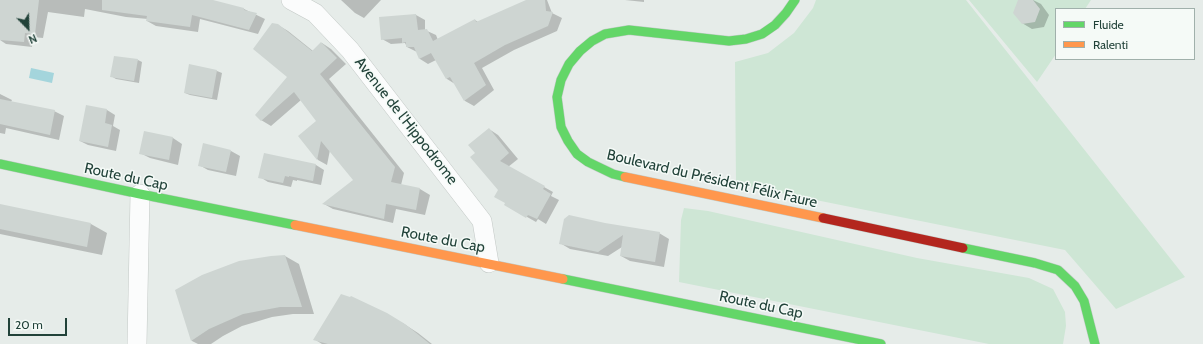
<!DOCTYPE html>
<meta charset="utf-8">
<style>
body{margin:0}
#map{position:relative;width:1203px;height:344px;overflow:hidden;background:#e6ece9;font-family:Cabin,sans-serif}
canvas{display:block}
.legend{position:absolute;left:1055px;top:8px;width:140px;height:52px;box-sizing:border-box;background:#f5faf7;border:1px solid #a0b0ab;margin:0;padding:5px 7px;list-style:none;font-size:12px;color:#214239}
.legend li{display:flex;align-items:center;gap:8px;height:20px}
.legend b{width:20px;border:1px solid #a0b0ab}
.north{position:absolute;left:8px;top:8px;width:40px;height:40px;-webkit-text-stroke:3px #f5faf7;paint-order:stroke;rotate:157deg;font-size:11px;font-weight:700;line-height:16px;text-align:center;color:#214239}
.north::after{content:'';display:block;margin:auto;width:14px;height:18px;background:#214239;clip-path:polygon(50% 0,100% 100%,50% 72%,0 100%)}
.scale{position:absolute;left:8px;top:318px;width:59px;height:18px;box-sizing:border-box;border:2px solid #214239;border-top:0;padding-left:5px;font-size:12px;line-height:14px;white-space:nowrap;color:#214239;-webkit-text-stroke:3px #f5faf7;paint-order:stroke}
</style>
<div id="map">
<canvas width="1203" height="344"></canvas>
<ul class="legend">
<li><b style="height:5px;background:#63d668"></b>Fluide</li>
<li><b style="height:5px;background:#ff974d"></b>Ralenti</li>
</ul>
<div class="north">N</div>
<div class="scale">20 m</div>
</div>
<script>
const context = document.querySelector('canvas').getContext('2d');
context.lineJoin = 'round';
function paint(path, color) { context.fillStyle = color; context.fill(path, 'evenodd'); }
const toPath = rows => new Path2D(rows.map(r => 'M' + r).join(''));
function trace(path, color, width, dash) { context.strokeStyle = color; context.lineWidth = width; context.lineCap = dash ? 'butt' : 'round'; context.setLineDash(dash || []); context.stroke(path); }
function label(font, color, halo, rows, align = 'center') {
  context.font = font + ' Cabin,sans-serif'; context.lineWidth = 3; context.setLineDash([]); context.textBaseline = 'middle'; context.strokeStyle = halo; context.fillStyle = color; for (const [text, x, y, turn = 0] of rows) {
    context.save(); context.translate(x, y); context.rotate((+turn || 0) * Math.PI / 180); context.textAlign = isNaN(turn) ? turn : align; if (halo) context.strokeText(text, 0, 0); context.fillText(text, 0, 0); context.restore();
  }
}
paint(toPath([
 [816,0,966,0,1185,277,1116,309,1065,250,736,184,735,62,768,53,794,33,813,8],
 [969,0,1091,0,1085,9,1056,9,1056,54,1037,82],
 [684,208,708,211,917,258,1029,278,1053,289,1065,312,1066,326,1063,344,989,344,679,282,681,220]
]), '#cee6d5');
paint(toPath([
 [31,68,54,73,52,83,29,78]
]), '#a4d5dc');
paint(toPath([
 [0,0,210,0,244,9,265,19,258,34,200,19,198,32,156,26,147,21,148,19,126,17,85,9,84,17,48,12,43,38,33,37,32,47,6,44,0,40],
 [341,0,381,0,364,18,355,13],
 [526,0,547,0,552,13,562,18,557,31,514,50,482,68,494,90,474,106,465,101,455,84,447,79,436,60,428,64,420,59,417,52,407,47,405,43,391,44,382,39,416,15,425,20,425,30,436,35,438,40,475,20,478,22,526,1],
 [625,0,644,0,644,2],
 [1025,0,1033,0,1041,4,1049,15,1044,27,1032,29,1022,23],
 [278,25,288,31,313,51,322,43,331,49,346,64,329,79,404,173,401,185,420,189,430,195,425,215,396,209,393,223,333,209,324,204,354,180,330,150,327,165,318,160,299,136,318,121,301,100,271,126,261,120,288,77],
 [138,60,142,62,139,83,116,79,111,76],
 [190,66,217,71,222,73,217,100,190,95,185,93],
 [0,94,12,100,11,102,54,111,64,116,59,140,6,128,5,134,0,133],
 [87,106,107,110,115,115,113,126,120,130,116,151,88,145,80,141],
 [489,129,498,135,518,159,508,167,553,192,551,196,559,200,546,224,538,219,536,222,506,205,507,203,500,190,476,153],
 [145,132,173,138,182,144,178,165,150,158,140,153],
 [231,151,240,156,236,176,208,170,199,165],
 [265,154,316,165,324,170,321,185,297,180,297,181,293,180,291,187,268,182,260,177],
 [0,205,91,224,107,233,102,255,0,234],
 [565,220,659,233,669,239,664,267,630,261,621,256,622,247,608,256,570,249,560,243],
 [285,256,299,264,314,314,293,314,272,317,242,326,223,336,211,344,198,344,192,341,176,291],
 [401,322,418,333,432,344,322,344,314,339]
]), '#0003');
paint(toPath([
 [0,0,39,0,35,34,25,33,24,42,0,40],
 [102,0,213,0,244,8,244,10,257,13,249,30,192,15,190,27,146,21,147,16,102,10],
 [526,0,545,0,546,11,553,12,548,26,505,45,474,63,486,85,464,101,450,77,446,79,431,53,419,59,414,47,406,47,406,42,402,43,402,38,381,40,379,17,416,14,418,30,427,29,433,41,475,19,476,22],
 [1018,0,1033,0,1040,9,1035,22,1022,24,1013,13],
 [272,23,278,24,312,51,321,42,337,58,320,74,395,167,391,182,420,188,416,210,386,204,384,219,322,204,353,180,321,141,317,160,298,136,316,121,294,92,261,121,255,115,287,77,253,49],
 [114,56,138,59,134,81,110,77],
 [189,64,217,70,212,98,184,93],
 [0,99,55,110,50,135,0,124],
 [86,105,107,109,105,123,112,125,108,147,79,141],
 [489,128,509,153,500,161,545,186,543,189,551,194,537,219,528,215,526,218,504,205,505,203,494,197,498,190,470,157,475,153,468,145],
 [144,131,173,137,169,160,139,154],
 [203,143,231,150,226,172,198,166],
 [264,153,316,164,313,181,289,176,289,177,285,176,283,183,258,178],
 [0,204,91,223,87,247,0,229],
 [569,215,605,223,660,232,655,262,620,256,623,235,598,252,559,244,564,219],
 [285,255,302,307,280,307,243,314,209,329,191,341,175,290,202,275,239,261,271,256],
 [341,294,350,297,351,296,387,313,405,324,430,344,328,344,313,340]
]), '#ced5d2');
const street = toPath([
 [291,0,315,13,350,50,482,221,489,263],
 [137,344,140,194]
]);
const fast = toPath([
 [0,164,140,194,295,225],
 [625,177,613,174,588,162,577,154,568,141,561,127,557,97,561,80,569,64,580,51,592,41,605,34,629,30,729,41,746,39,762,34,775,25,786,13,795,0],
 [963,248,1035,263,1058,270,1075,286,1084,301,1095,344],
 [563,279,881,344]
]);
const slow = toPath([
 [625,177,823,218],
 [295,225,563,279]
]);
const jam = toPath([
 [823,218,963,248]
]);
trace(street, '#c3c9c6', 20);
trace(fast, '#c1cac6', 10);
trace(slow, '#c1cac6', 10);
trace(jam, '#c1cac6', 10);
trace(street, '#fbfcfc', 19);
trace(fast, '#63d668', 9);
trace(slow, '#ff974d', 9);
trace(jam, '#b3261e', 9);
label('15px', '#214239', '#f5faf7', [
 ["Avenue de l'Hippodrome",406,121,52],
 ["Route du Cap",126,177,12],
 ["Boulevard du Président Félix Faure",712,179,13],
 ["Route du Cap",443,240,11],
 ["Route du Cap",761,305,12]
]);
</script>
